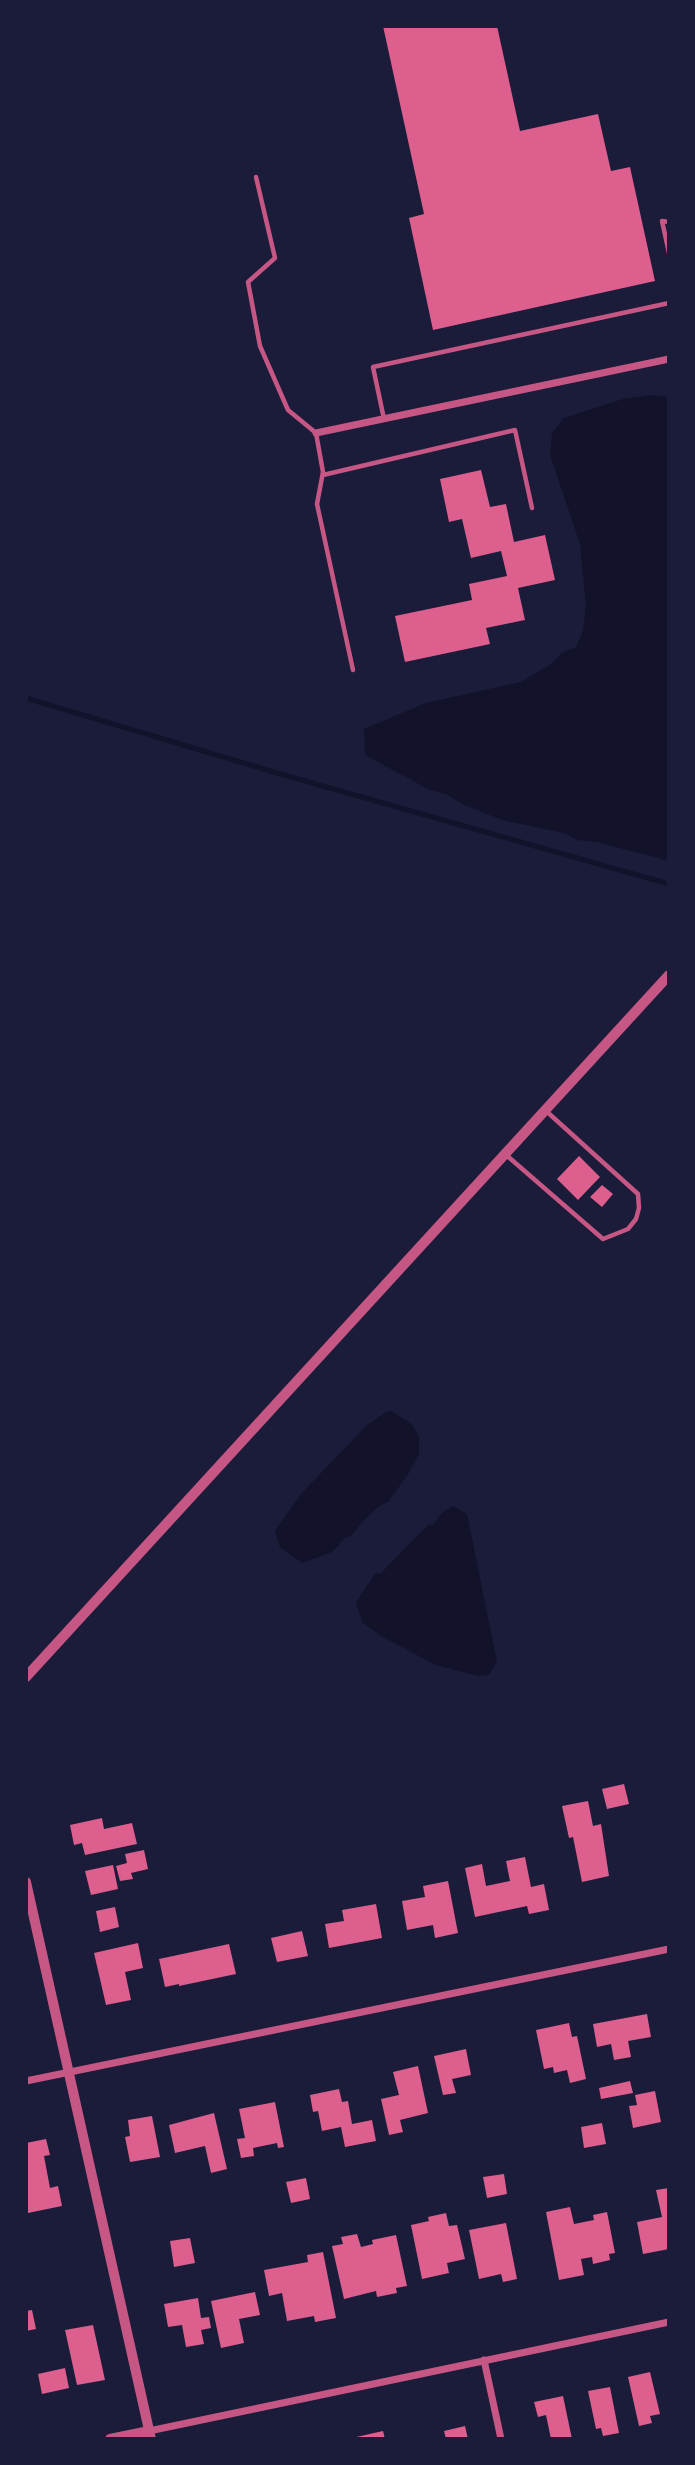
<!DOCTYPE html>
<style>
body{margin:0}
#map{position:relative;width:695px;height:2465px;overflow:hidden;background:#1b1b3a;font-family:"Roboto Condensed",sans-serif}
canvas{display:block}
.frame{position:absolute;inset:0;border:28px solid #1b1b3a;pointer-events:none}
</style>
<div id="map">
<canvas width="695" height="2465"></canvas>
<div class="frame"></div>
</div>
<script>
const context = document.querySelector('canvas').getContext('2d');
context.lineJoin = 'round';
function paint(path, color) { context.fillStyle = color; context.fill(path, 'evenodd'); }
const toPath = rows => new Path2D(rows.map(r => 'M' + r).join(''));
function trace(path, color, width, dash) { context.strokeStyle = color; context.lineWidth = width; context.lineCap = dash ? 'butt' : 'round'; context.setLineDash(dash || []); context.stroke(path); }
paint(toPath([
 [652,395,669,397,669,861,597,842,577,840,564,833,502,820,462,804,448,795,428,789,365,755,364,729,426,703,521,682,551,664,562,653,576,647,583,631,586,606,580,544,550,455,552,433,564,418,623,399],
 [391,1411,413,1425,419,1438,419,1454,408,1474,389,1501,378,1507,364,1520,351,1536,345,1538,332,1552,302,1563,280,1547,275,1531,301,1494,366,1426,386,1412],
 [453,1506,467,1514,497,1662,489,1675,479,1676,436,1665,381,1636,362,1622,356,1602,375,1574,381,1573,427,1526,434,1524,442,1513]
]), '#12122b');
trace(toPath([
 [26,698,277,773,669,884]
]), '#12122b', 5);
paint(toPath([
 [383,26,497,26,520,131,598,114,611,171,630,167,655,281,433,330,409,218,424,214],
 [481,470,490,507,506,504,514,542,545,535,555,580,518,588,525,620,486,628,490,644,405,662,395,616,472,600,469,584,507,576,501,551,471,558,462,519,449,522,440,479],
 [579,1156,600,1177,578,1200,557,1179],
 [602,1185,613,1194,602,1207,590,1197],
 [624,1784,629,1804,607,1809,602,1789],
 [588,1801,593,1826,601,1824,609,1876,582,1882,573,1837,569,1838,562,1806],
 [102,1818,104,1829,132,1823,137,1844,85,1855,82,1843,74,1845,70,1825],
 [144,1850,148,1869,131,1873,133,1879,120,1881,116,1866,127,1863,125,1854],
 [525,1857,531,1887,544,1884,549,1910,529,1914,527,1906,475,1917,465,1868,482,1864,486,1886,510,1881,506,1861],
 [113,1865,118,1889,91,1895,85,1871],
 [448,1881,458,1933,435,1938,433,1925,407,1930,402,1901,425,1897,423,1886],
 [376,1904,382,1938,329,1948,325,1924,344,1921,342,1910],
 [115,1907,119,1927,100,1932,96,1911],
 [302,1931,308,1956,277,1962,271,1938],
 [138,1943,143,1968,125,1972,131,2000,106,2005,94,1953],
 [229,1944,236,1974,179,1986,179,1984,165,1987,159,1959],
 [647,2014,651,2037,628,2041,631,2057,614,2060,611,2044,597,2047,593,2024],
 [569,2023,572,2037,577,2036,586,2079,570,2083,567,2070,554,2073,553,2067,544,2069,536,2030],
 [466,2049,471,2075,452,2079,456,2093,443,2095,434,2056],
 [418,2066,428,2113,400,2120,403,2132,389,2135,381,2099,399,2095,393,2072],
 [630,2081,633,2093,601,2099,599,2088],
 [339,2089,342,2102,348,2101,352,2124,372,2120,376,2141,345,2147,341,2127,322,2131,318,2111,313,2112,310,2095],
 [655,2091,661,2122,633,2128,629,2106,637,2105,635,2095],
 [275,2102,284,2147,278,2148,277,2143,253,2148,254,2156,241,2158,237,2139,245,2138,239,2109],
 [214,2113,227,2169,211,2173,205,2146,175,2153,169,2125],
 [152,2116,160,2157,130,2162,125,2137,130,2136,128,2120],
 [602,2123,606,2144,584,2148,581,2127],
 [46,2139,50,2155,44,2156,50,2188,58,2186,62,2206,28,2213,26,2143],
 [504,2174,507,2194,487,2198,483,2177],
 [306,2178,310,2199,291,2203,286,2182],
 [669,2188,669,2249,643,2254,637,2222,662,2217,656,2190],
 [570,2207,574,2224,594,2220,593,2215,607,2212,615,2253,609,2254,610,2260,593,2264,592,2257,581,2259,584,2275,559,2280,546,2212],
 [446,2213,449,2226,457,2225,465,2259,447,2263,449,2273,422,2279,411,2225,429,2221,428,2217],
 [506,2223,517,2279,503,2282,501,2274,479,2279,469,2230],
 [357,2234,361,2247,373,2244,372,2240,396,2235,407,2286,396,2288,397,2293,377,2297,376,2291,344,2299,332,2246,343,2244,341,2237],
 [190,2238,195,2263,174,2267,170,2241],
 [323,2252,336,2318,315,2322,314,2316,287,2321,282,2293,269,2296,264,2270,308,2262,307,2255],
 [255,2292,260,2315,239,2319,244,2343,221,2348,211,2301],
 [198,2298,201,2318,209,2317,211,2328,201,2330,204,2344,186,2347,182,2325,168,2327,164,2304],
 [32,2310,36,2329,26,2331,26,2311],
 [93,2325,105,2380,77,2385,65,2330],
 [65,2368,69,2388,42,2394,38,2374],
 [650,2372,660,2414,650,2416,652,2423,639,2426,628,2377],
 [610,2387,619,2433,603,2436,601,2428,596,2429,588,2391],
 [563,2396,572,2439,551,2439,546,2415,538,2417,534,2402],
 [465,2426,468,2439,446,2439,444,2431],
 [383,2431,385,2439,352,2439,352,2438]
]), '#dd5f8e');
trace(toPath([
 [256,177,275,258,248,282,260,346,288,410,316,433,323,472,317,504,353,670],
 [669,222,662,221,669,253],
 [384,419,373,367,669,303],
 [323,475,515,430,532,508],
 [505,1154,603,1239,628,1229,636,1219,639,1208,638,1194,545,1110]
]), '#c65784', 4.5);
trace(toPath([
 [316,433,669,359],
 [26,2081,669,1949],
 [484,2360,501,2439],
 [149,2431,669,2322]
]), '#c65784', 7);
trace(toPath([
 [26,1677,669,975],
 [26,1882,151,2439],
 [110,2439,149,2431]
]), '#c65784', 10);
</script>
